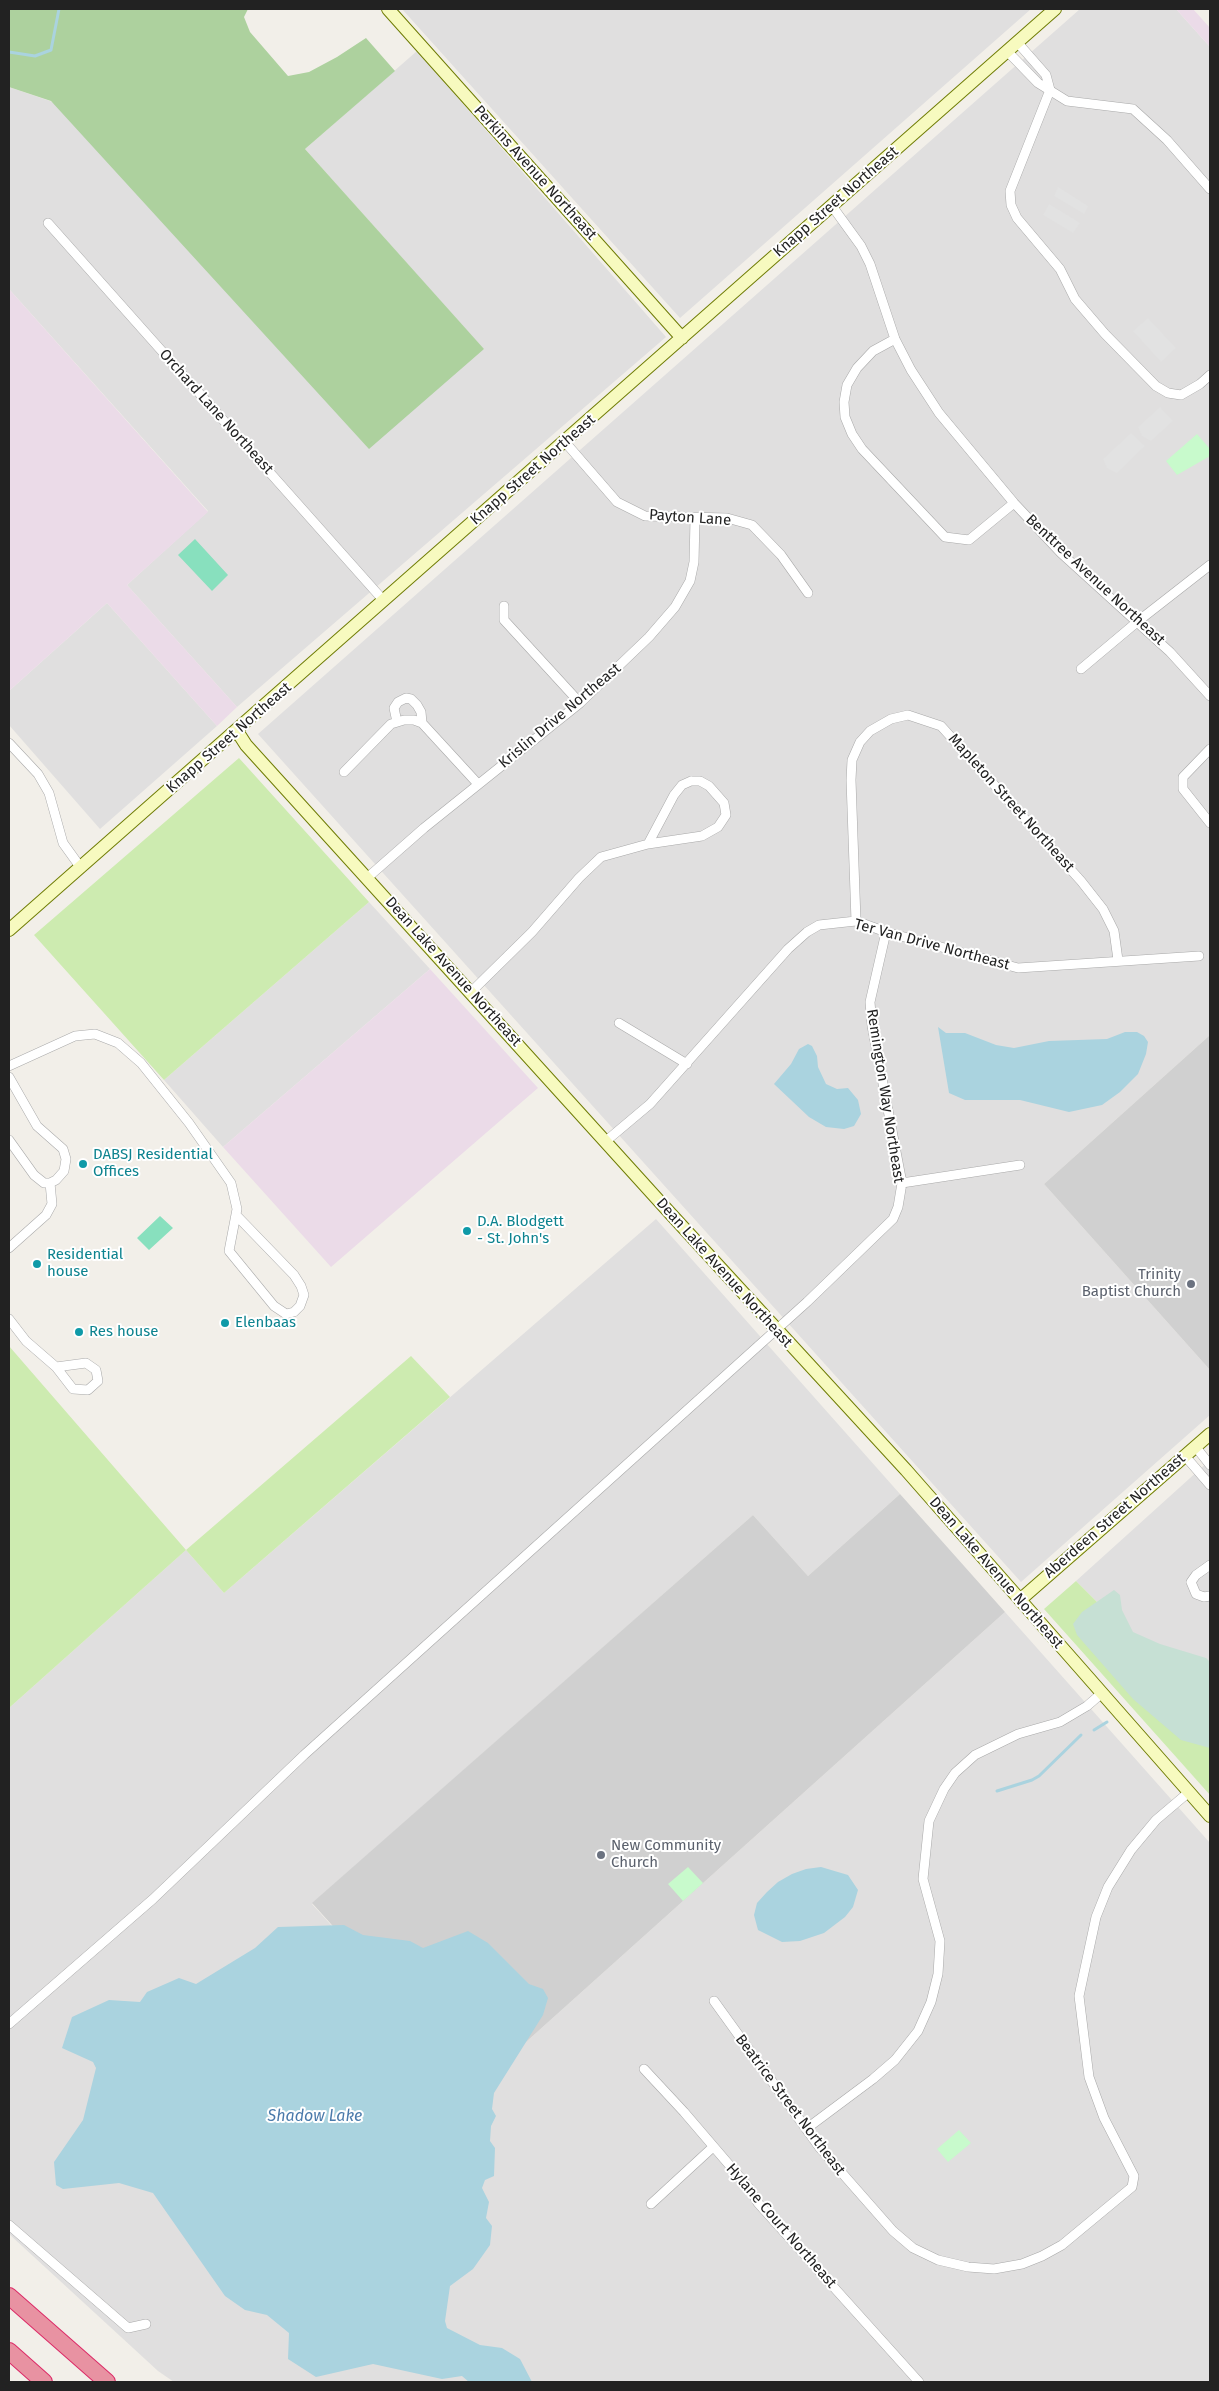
<!DOCTYPE html>
<style>
body{margin:0}
#map{position:relative;width:1219px;height:2391px;overflow:hidden;background:#f2efe9;font-family:"Fira Sans",sans-serif}
canvas{display:block}
.frame{position:absolute;inset:0;border:10px solid #222;pointer-events:none}
</style>
<div id="map">
<canvas width="1219" height="2391"></canvas>
<div class="frame"></div>
</div>
<script>
const context = document.querySelector('canvas').getContext('2d');
context.lineJoin = 'round';
function paint(path, color) { context.fillStyle = color; context.fill(path, 'evenodd'); }
const toPath = rows => new Path2D(rows.map(r => 'M' + r).join(''));
function trace(path, color, width, dash) { context.strokeStyle = color; context.lineWidth = width; context.lineCap = dash ? 'butt' : 'round'; context.setLineDash(dash || []); context.stroke(path); }
function label(font, color, halo, rows, align = 'center') {
  context.font = font + ' "Fira Sans",sans-serif'; context.lineWidth = 4; context.setLineDash([]); context.textBaseline = 'middle'; context.strokeStyle = halo; context.fillStyle = color; for (const [text, x, y, turn = 0] of rows) {
    context.save(); context.translate(x, y); context.rotate((+turn || 0) * Math.PI / 180); context.textAlign = isNaN(turn) ? turn : align; if (halo) context.strokeText(text, 0, 0); context.fillText(text, 0, 0); context.restore();
  }
}
paint(toPath([
 [402,9,1031,9,680,318],
 [1080,9,1176,9,1210,47,1210,1035,1044,1184,1210,1370,1210,1415,1021,1582,258,734],
 [417,51,666,337,237,707,127,585,208,511,9,289,9,87,50,101,484,350,305,149],
 [107,603,217,726,100,829,9,725,9,691],
 [369,902,430,969,223,1147,164,1080],
 [656,1219,900,1494,808,1576,753,1515,312,1904,477,2086,1005,1612,1210,1843,1210,2382,174,2382,158,2371,9,2234,9,1708,186,1550,224,1593],
 [1210,1460,1210,1679,1168,1673,1076,1581]
]), '#e0dfdf');
paint(toPath([
 [1176,9,1193,9,1210,28,1210,47],
 [9,289,208,512,127,585,237,707,217,726,107,603,9,691],
 [430,969,538,1088,331,1267,223,1147]
]), '#ebdbe8');
paint(toPath([
 [1210,1035,1210,1370,1044,1184],
 [900,1494,1005,1612,477,2086,312,1903,753,1515,808,1576]
]), '#d0d0d0');
paint(toPath([
 [239,758,369,902,164,1080,34,935],
 [9,1346,186,1550,411,1356,450,1397,224,1593,186,1550,9,1708],
 [1076,1581,1168,1673,1210,1679,1210,1795,1044,1609]
]), '#cdebb0');
paint(toPath([
 [9,9,248,9,244,17,250,32,288,76,309,72,337,57,366,38,395,71,305,149,484,349,369,449,51,101,9,87]
]), '#add19e');
paint(toPath([
 [1114,1590,1120,1595,1122,1610,1133,1632,1160,1644,1206,1658,1210,1662,1210,1748,1181,1740,1133,1699,1077,1635,1073,1624,1082,1612]
]), '#c6e0d4');
paint(toPath([
 [1197,434,1210,449,1210,456,1177,475,1166,461],
 [688,1867,703,1883,683,1901,668,1884],
 [959,2130,971,2143,948,2162,937,2149]
]), '#c8facc');
paint(toPath([
 [195,539,228,575,212,591,178,555],
 [160,1216,173,1228,149,1250,137,1238]
]), '#88e0be');
paint(toPath([
 [1058,187,1088,206,1084,214,1054,196],
 [1049,204,1080,223,1073,233,1043,215],
 [1148,318,1176,348,1161,362,1133,331],
 [1160,407,1173,421,1151,441,1142,436,1138,427],
 [1131,433,1145,446,1117,473,1107,468,1103,459]
]), '#e2e2e2');
paint(toPath([
 [938,1027,946,1033,965,1033,996,1045,1014,1048,1049,1041,1107,1039,1125,1032,1137,1032,1144,1036,1148,1042,1146,1054,1138,1074,1120,1092,1102,1105,1069,1112,1020,1100,965,1100,949,1093],
 [808,1044,812,1046,817,1056,818,1067,826,1084,837,1089,848,1088,858,1100,861,1114,854,1126,844,1129,826,1127,809,1117,774,1084,791,1064,799,1049],
 [821,1867,848,1875,858,1890,853,1907,845,1917,824,1933,800,1941,782,1942,758,1930,754,1915,757,1903,767,1892,778,1882,792,1874,806,1869],
 [344,1925,363,1935,410,1941,423,1948,468,1931,488,1943,529,1984,543,1989,548,1998,543,2015,494,2093,492,2109,496,2116,491,2126,490,2141,495,2148,494,2176,485,2180,482,2188,489,2202,486,2218,492,2226,490,2245,473,2269,450,2286,445,2321,447,2328,480,2345,502,2348,520,2359,532,2382,469,2382,462,2376,442,2379,373,2364,316,2377,288,2359,289,2333,267,2315,245,2310,225,2296,153,2193,119,2183,63,2189,56,2185,54,2162,83,2120,96,2068,93,2062,62,2048,72,2017,109,2000,140,2002,147,1992,179,1978,196,1984,255,1948,278,1927]
]), '#aad3df');
trace(toPath([
 [9,52,35,56,51,50,59,9],
 [1094,1730,1107,1722],
 [997,1791,1032,1780,1039,1776,1081,1735]
]), '#aad3df', 3);
const street = toPath([
 [1017,42,1046,75,1050,90],
 [1007,51,1038,83,1067,101,1133,109,1167,140,1210,189],
 [1050,90,1010,191,1011,205,1017,218,1060,269,1075,299,1105,334,1156,386,1168,393,1181,395,1200,384,1210,375],
 [832,206,861,246,870,264,895,339,911,370,939,413,1014,503,1061,553,1170,652,1210,696],
 [48,223,384,601],
 [895,339,873,351,857,368,847,385,844,402,845,417,852,434,862,449,945,537,969,540,1014,503],
 [565,442,617,502,645,516,727,518,752,525,781,555,808,593],
 [504,606,504,620,580,703],
 [1081,669,1137,622,1210,565],
 [397,722,394,708,398,702,406,698,411,699,417,705,421,712,422,723],
 [9,743,38,774,49,793,63,843,81,868],
 [1210,749,1183,777,1183,789,1210,823],
 [344,772,391,724,404,720,414,720,422,723,478,784],
 [691,781,700,781,709,786,724,803,726,815,718,827,702,836,648,844,674,795,682,785,691,781],
 [367,878,424,828,580,703,649,637,675,607,690,581,694,562,695,519],
 [856,921,851,780,852,760,860,742,870,731,891,719,908,715,941,726,1081,881,1103,909,1114,931,1118,960],
 [471,992,532,932,579,878,601,857,648,844],
 [619,1023,687,1064],
 [9,1066,75,1036,95,1034,118,1043,141,1063,189,1123,231,1183,237,1209,229,1251,274,1306,286,1314,294,1312,300,1306,304,1295,301,1286,294,1275,236,1215],
 [9,1077,37,1126,63,1149,66,1159,64,1171,56,1180,50,1183,44,1183,34,1175,9,1140],
 [606,1141,650,1104,788,949,807,932,819,925,856,921,886,932,1018,968,1199,956],
 [902,1183,1020,1165],
 [9,1248,46,1215,52,1204,50,1183],
 [9,1319,26,1341,56,1367,73,1389,88,1390,98,1381,96,1370,86,1363,56,1367],
 [1195,1446,1210,1465],
 [1185,1456,1210,1485],
 [1210,1565,1196,1575,1191,1582,1196,1594,1204,1597,1210,1596],
 [714,2001,820,2148,893,2231,913,2248,938,2260,968,2267,994,2269,1022,2264,1042,2256,1062,2245,1132,2187,1134,2176,1104,2118,1089,2077,1079,1996,1096,1917,1108,1887,1131,1850,1156,1820,1189,1792],
 [9,2024,153,1899,304,1755,807,1302,893,1219,898,1207,902,1183,872,1026,870,1002,886,932],
 [644,2069,684,2112,749,2188,758,2203,919,2382],
 [806,2129,873,2079,895,2060,918,2031,931,2002,938,1974,940,1941,923,1879,929,1821,944,1789,955,1773,975,1755,1018,1734,1060,1722,1087,1706,1102,1693],
 [651,2204,713,2147],
 [9,2225,128,2328,146,2324]
]);
const secondary = toPath([
 [388,9,682,338],
 [237,731,246,745,669,1212,906,1470,1210,1816],
 [9,930,1055,9],
 [1021,1599,1210,1434]
]);
const highway = toPath([
 [9,2296,107,2382],
 [9,2351,44,2382]
]);
trace(street, '#a9a9a9', 10);
trace(secondary, '#707d05', 14);
trace(highway, '#dc2a67', 18);
trace(street, '#fff', 9);
trace(secondary, '#f7fabf', 12);
trace(highway, '#e892a2', 16);
for (const [x, y, r, color] of [
 [83,1164,5,"#0f9aa8"],
 [467,1231,5,"#0f9aa8"],
 [37,1264,5,"#0f9aa8"],
 [1191,1284,5,"#6b7280"],
 [225,1323,5,"#0f9aa8"],
 [79,1332,5,"#0f9aa8"],
 [601,1855,5,"#6b7280"]
]) { const dot = new Path2D(); dot.arc(x, y, r, 0, 2 * Math.PI); context.fillStyle = color; context.fill(dot); trace(dot, '#fff', 2); }
label('15px', '#222', '#fff', [
 ["Perkins Avenue Northeast",535,173,48],
 ["Knapp Street Northeast",836,202,-41],
 ["Orchard Lane Northeast",216,412,48],
 ["Knapp Street Northeast",533,470,-41],
 ["Payton Lane",690,518,4],
 ["Benttree Avenue Northeast",1095,580,43],
 ["Krislin Drive Northeast",560,716,-40],
 ["Knapp Street Northeast",229,738,-41],
 ["Mapleton Street Northeast",1011,803,48],
 ["Ter Van Drive Northeast",932,945,15],
 ["Dean Lake Avenue Northeast",453,972,48],
 ["Remington Way Northeast",885,1096,81],
 ["Dean Lake Avenue Northeast",724,1273,48],
 ["Aberdeen Street Northeast",1115,1516,-41],
 ["Dean Lake Avenue Northeast",996,1573,49],
 ["Beatrice Street Northeast",790,2105,53],
 ["Hylane Court Northeast",781,2226,49]
]);
label('15px', '#0d838f', '#fff', [
 ["DABSJ Residential",93,1155],
 ["Offices",93,1172],
 ["D.A. Blodgett",477,1222],
 ["- St. John's",477,1239],
 ["Residential",47,1255],
 ["house",47,1272],
 ["Elenbaas",235,1323],
 ["Res house",89,1332]
], 'left');
label('15px', '#5b616d', '#fff', [
 ["Trinity",1181,1275],
 ["Baptist Church",1181,1292],
 ["New Community",611,1846,"left"],
 ["Church",611,1863,"left"]
], 'right');
label('italic 16px', '#4a7aab', '#fff', [
 ["Shadow Lake",315,2117]
]);
</script>
